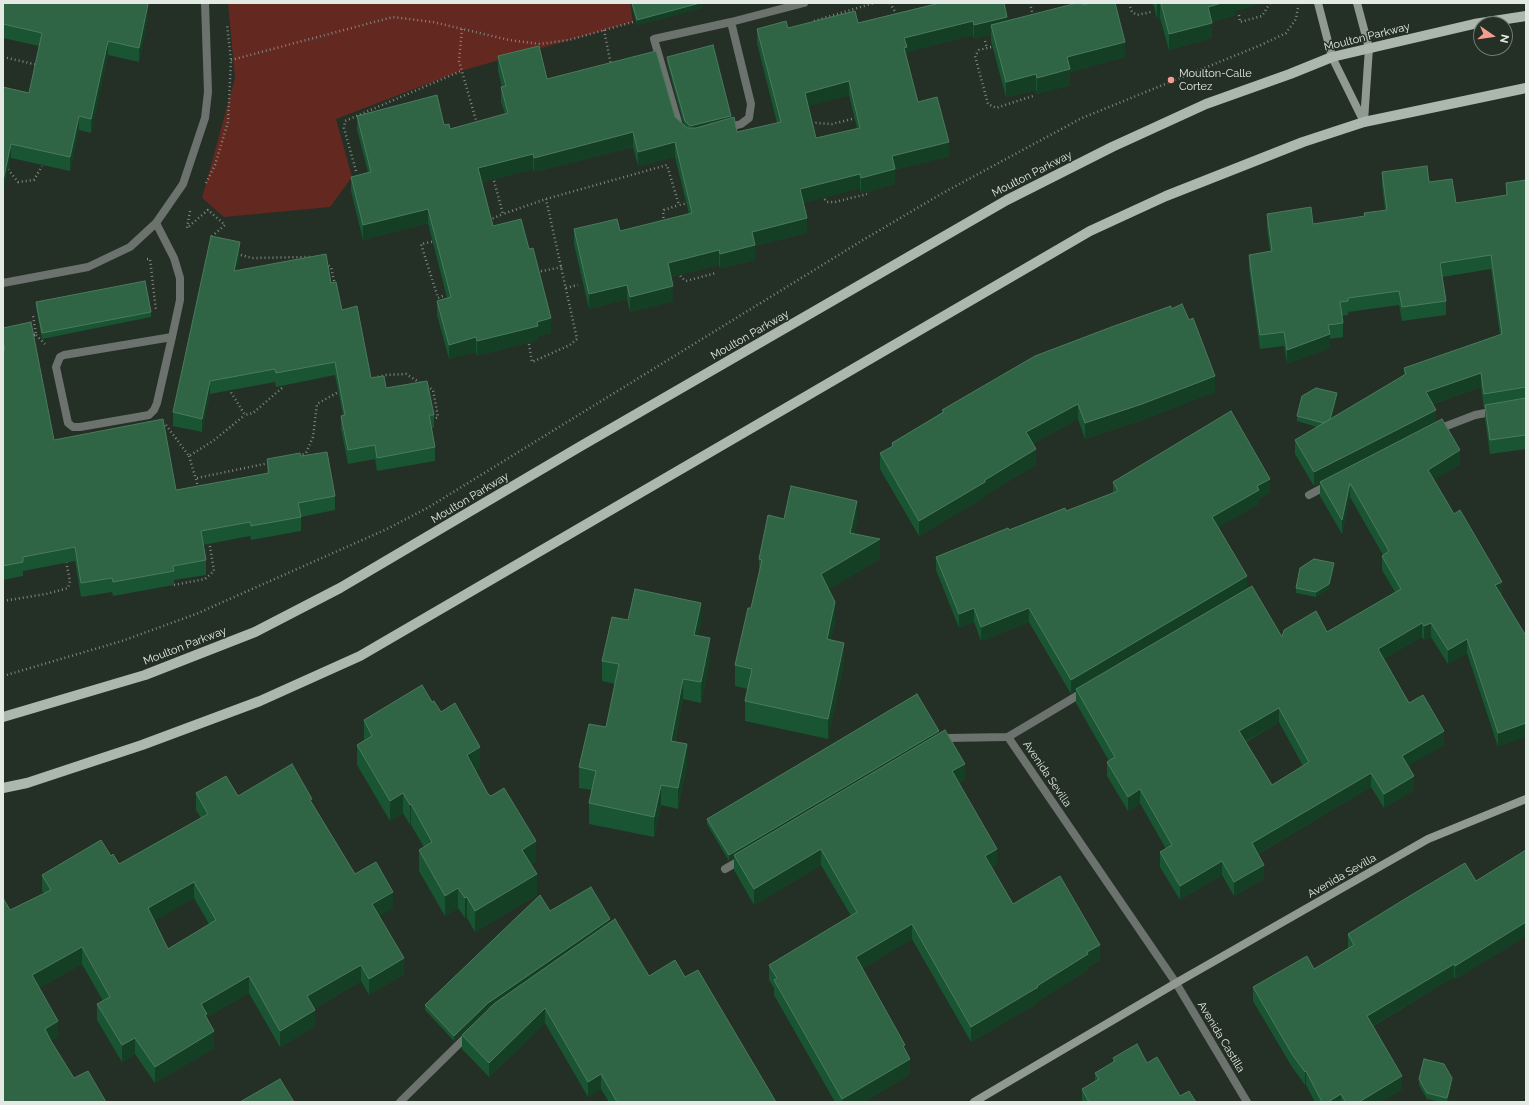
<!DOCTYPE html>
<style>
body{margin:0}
#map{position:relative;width:1529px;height:1105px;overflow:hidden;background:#242f26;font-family:Raleway,sans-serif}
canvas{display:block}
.frame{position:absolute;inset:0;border:4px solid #e3eae4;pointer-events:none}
.north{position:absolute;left:1473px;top:16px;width:40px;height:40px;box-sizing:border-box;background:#242f26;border:1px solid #707a72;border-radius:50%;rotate:103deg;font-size:11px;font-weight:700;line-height:16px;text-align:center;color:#e3eae4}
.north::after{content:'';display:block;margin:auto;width:14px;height:18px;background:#f59d8e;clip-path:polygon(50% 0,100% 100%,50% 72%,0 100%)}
</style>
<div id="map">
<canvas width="1529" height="1105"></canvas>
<div class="frame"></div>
<div class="north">N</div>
</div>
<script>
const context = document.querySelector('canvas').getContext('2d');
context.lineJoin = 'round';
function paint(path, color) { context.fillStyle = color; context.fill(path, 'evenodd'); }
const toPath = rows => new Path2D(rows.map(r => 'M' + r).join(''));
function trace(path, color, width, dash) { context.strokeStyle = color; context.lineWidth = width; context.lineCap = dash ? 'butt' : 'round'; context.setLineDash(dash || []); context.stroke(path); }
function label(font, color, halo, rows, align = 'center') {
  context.font = font + ' Raleway,sans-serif'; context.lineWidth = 3; context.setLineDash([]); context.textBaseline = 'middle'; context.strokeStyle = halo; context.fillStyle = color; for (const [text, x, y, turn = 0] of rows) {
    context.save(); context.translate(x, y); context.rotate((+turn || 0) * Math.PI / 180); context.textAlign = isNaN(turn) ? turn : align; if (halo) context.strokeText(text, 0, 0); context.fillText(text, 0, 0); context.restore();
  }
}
paint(toPath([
 [228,3,630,3,633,22,461,71,336,119,352,177,330,207,224,217,202,198,235,78]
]), '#632920');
trace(toPath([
 [890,3,897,15],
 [1030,3,1033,16],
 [1129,3,1132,12,1137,15,1151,12],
 [1239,15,1240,22,1262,16,1270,3],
 [814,21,874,3],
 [462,29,459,61,477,124],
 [604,30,611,65],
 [985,41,987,48],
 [995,46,979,50,975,56,988,104,996,108,1033,96],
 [3,57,38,65],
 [231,60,393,17,433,22,509,40,540,44,569,40,633,22],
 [812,125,816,123,832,124,856,118],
 [3,163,18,182,34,180,42,166],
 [356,171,344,128,345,121,461,71],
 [493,177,503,214,546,199,667,165,679,205,689,203],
 [206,183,215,165,228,122,231,60,227,24],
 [822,196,827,202,835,202,867,194],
 [190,211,187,228,208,210,225,225,211,237],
 [489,220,503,214],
 [664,222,663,215,664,210,679,205],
 [436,241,421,244,438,298,445,295],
 [237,254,252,258,310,257],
 [147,259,150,259,156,311],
 [325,264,331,267,335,285],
 [537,272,562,267],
 [679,272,681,277,686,281,716,273],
 [566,288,578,285],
 [30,335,36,335,33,315],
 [36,335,45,344],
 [529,344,532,362,570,345,577,339,546,199],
 [374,378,385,375,406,374,422,384],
 [427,386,433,390,438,417,434,419],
 [229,389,245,415,253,413,282,388],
 [166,425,189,456,213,441,245,415],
 [189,456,199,490],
 [299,456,306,453,313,437,317,404,340,391],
 [197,478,269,463],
 [174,585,205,579,214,571,209,541],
 [3,601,46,594,68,588,70,581,66,561],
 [3,676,122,641,196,614,387,529,429,507,863,240,941,194,1082,118,1261,45,1286,33,1296,19,1298,7]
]), '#808982', 2.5, [1, 3]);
trace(toPath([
 [727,128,741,124,749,118,751,104,731,22],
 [680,129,654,39,731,22,804,3],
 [156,223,174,258,180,278,180,300,172,337,157,403,154,410,149,415,80,427,73,427,68,423,56,367,60,357,64,355,172,337],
 [940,743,947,738,1008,737,1085,691],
 [725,869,744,858]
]), '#6c726d', 8);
trace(toPath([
 [3,283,88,267,130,247,156,223,183,184,205,118,208,92,205,3],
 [1436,430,1475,415,1496,411],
 [1309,495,1328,485],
 [1008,737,1176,983,1247,1102],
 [400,1102,470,1033]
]), '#6c726d', 8);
trace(toPath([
 [1318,3,1332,57,1364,122],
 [1357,3,1369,48,1364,121],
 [974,1102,1176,983,1428,839,1526,799]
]), '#909992', 8);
trace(toPath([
 [3,717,145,675,255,632,340,588,581,446,1007,200,1112,147,1206,104,1290,74,1332,57,1474,24,1526,16],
 [3,788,27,783,142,745,260,701,360,656,1090,231,1166,196,1303,142,1364,122,1526,88]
]), '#acb8af', 10);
paint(toPath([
 [3,3,148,18,139,62,108,55,91,133,79,130,70,171,11,158,3,87,29,93,39,46,3,38],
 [631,3,702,3,702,8,637,25],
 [933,3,1004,3,1007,21,1083,5,1125,57,1070,72,1070,85,1037,94,1036,90,1006,97,991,41,991,35,974,39,973,35,907,52,907,58,918,102,949,156,895,170,895,184,861,193,860,188,803,203,807,233,755,246,755,260,720,268,719,265,671,277,673,301,630,312,627,299,589,309,574,244,574,229,620,231,689,214,675,157,638,166,633,147,534,172,533,169,482,182,493,226,529,249,551,333,538,336,538,340,477,356,476,352,449,359,437,315,437,301,447,298,428,223,363,240,351,191,351,177,368,172,357,130,357,116,444,125,450,129,505,114,501,102,501,87,502,87,498,71,498,56,547,79,675,117,684,125,667,63,667,57,731,118,737,132,777,123,757,43,757,29,858,23,933,4],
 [849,95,857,128,816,138,808,106],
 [1153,3,1263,3,1235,11,1235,15,1212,22,1212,38,1169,50,1160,18,1157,19],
 [1382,172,1429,182,1456,203,1506,196,1506,183,1526,180,1526,449,1490,454,1485,419,1485,408,1484,408,1481,387,1433,404,1436,422,1460,464,1434,480,1454,514,1502,582,1498,747,1467,653,1448,664,1431,637,1424,640,1422,637,1384,659,1409,703,1444,745,1408,766,1414,790,1384,808,1371,787,1258,854,1264,879,1234,896,1222,875,1180,900,1160,867,1160,852,1166,849,1140,803,1128,811,1107,776,1107,762,1109,761,1076,703,1076,690,1071,694,1029,622,981,641,974,622,959,628,936,570,936,557,1009,530,1066,511,1113,493,1113,482,1270,493,1259,499,1259,504,1218,527,1247,589,1282,637,1327,632,1395,592,1382,570,1382,556,1383,555,1350,497,1342,534,1320,496,1320,483,1314,486,1295,454,1295,440,1317,427,1297,421,1297,416,1337,399,1332,418,1404,375,1404,368,1500,335,1491,269,1442,277,1446,301,1446,315,1402,321,1399,305,1348,312,1348,315,1342,316,1343,323,1343,337,1330,339,1330,348,1287,364,1284,346,1260,349,1249,269,1249,255,1270,251,1267,228,1267,214,1313,224,1364,217,1364,213,1385,210,1382,186],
 [1279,722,1303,766,1272,785,1246,742],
 [240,256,237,271,331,283,371,378,386,388,434,415,434,428,432,428,435,447,435,461,377,471,375,459,348,464,341,429,341,416,343,415,335,375,276,387,275,382,210,394,202,432,173,426,173,412],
 [36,302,151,312,151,317,42,339,36,308],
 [1171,309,1215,392,1142,420,1085,439,1078,419,1033,444,1036,465,985,495,985,497,919,536,880,469,880,453,892,447,892,443,942,412,942,410],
 [3,328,54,440,176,490,267,473,267,459,301,456,335,496,335,510,301,517,301,531,251,540,250,536,203,545,206,560,206,575,174,580,174,585,113,596,112,592,81,597,75,561,23,571,23,576,3,580],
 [784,519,857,521,854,534,880,559,829,589,835,622,831,640,844,663,828,739,745,721,745,701,748,689,735,686,735,665,751,608,759,574,759,559],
 [1334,568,1329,589,1316,597,1296,593,1296,588],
 [628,620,701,623,698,636,710,659,701,703,683,699,675,742,687,765,678,809,661,805,654,837,589,824,589,803,592,790,579,788,579,767,606,727,615,684,602,681,602,661],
 [432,702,441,712,480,768,475,771,488,794,536,862,531,865,537,895,475,932,467,918,465,918,458,908,445,916,419,871,419,850,424,847,411,825,410,825,403,813,390,821,357,765,357,745,364,741,364,720],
 [939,734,965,780,959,783,997,864,991,868,1013,904,1100,960,1088,967,1088,970,1038,1001,1038,1003,971,1042,912,939,862,969,905,1050,910,1074,864,1102,835,1102,774,995,774,988,769,980,769,965,851,916,821,865,754,905,734,870,734,857,729,861,707,824,707,819],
 [196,793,312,803,355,874,393,908,379,916,404,974,369,995,361,981,314,1009,315,1026,280,1047,249,993,207,1017,214,1048,155,1083,135,1054,122,1062,97,1020,97,1004,103,1001,82,964,39,988,58,1037,51,1041,74,1078,106,1102,3,1102,44,893,42,891,42,875,111,856,119,864,201,818,196,810],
 [194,898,209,924,168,949,154,921],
 [1526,841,1526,936,1455,979,1454,977,1373,1026,1402,1089,1381,1102,1315,1102,1306,1085,1305,1085,1292,1067,1253,1001,1253,987,1314,969,1348,948,1348,934,1476,881,1526,850],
 [550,911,610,923,649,976,685,977,776,1102,609,1102,601,1089,588,1097,545,1023,489,1077,462,1049,462,1035,491,1007,488,1008,454,1041,425,1010,425,1005],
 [1113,1058,1147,1063,1180,1096,1196,1102,1082,1102,1082,1089,1095,1081,1095,1073,1113,1063],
 [1419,1079,1452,1084,1447,1102,1442,1102,1427,1099,1419,1085]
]), '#195532');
paint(toPath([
 [700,3,702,3,702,8,637,25,637,20],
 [1157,3,1160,3,1160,18,1157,19],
 [1222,3,1263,3,1235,11,1235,15,1208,23,1208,7],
 [148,4,148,18,139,62,139,48],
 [1007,17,1007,31,991,25,991,35,974,39,974,25],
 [973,21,973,35,907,52,907,62,904,62,904,38],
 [1212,23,1212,38,1169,50,1169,34],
 [108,41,108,55,91,133,91,119],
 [1125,42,1125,57,1070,72,1070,85,1037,94,1037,78,1067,57],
 [1036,74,1036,90,1006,97,1006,82],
 [849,81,849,95,805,107,805,93],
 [79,116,79,130,70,171,70,157],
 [731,116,731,121,690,132,690,126],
 [633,132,633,147,534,172,534,158],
 [675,142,675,157,638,166,638,152],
 [949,142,949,156,895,170,895,184,861,193,861,178,892,156],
 [11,144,11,158,3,195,3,181],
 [533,154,533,169,478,183,478,168],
 [860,174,860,188,800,204,800,189],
 [428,209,428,223,363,240,363,225],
 [807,218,807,233,755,246,755,260,720,268,720,254,752,232],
 [240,242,240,256,234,285,234,271],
 [719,250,719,265,668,278,668,263],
 [627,285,627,299,589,309,589,294],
 [673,286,673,301,630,312,630,297],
 [551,318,551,333,538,336,538,340,477,356,477,341,537,322],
 [1330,334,1330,348,1287,364,1287,350],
 [476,337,476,352,449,359,449,345],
 [1481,373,1481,387,1426,406,1426,392],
 [1215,376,1215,392,1142,420,1085,439,1085,423],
 [210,381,210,394,202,432,202,419],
 [1337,393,1337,399,1329,430,1329,424],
 [1078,404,1078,419,1026,448,1026,432],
 [1436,410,1436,424,1320,482,1320,483,1314,486,1314,472],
 [1036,449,1036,465,985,495,985,497,919,536,919,521],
 [1460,450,1460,464,1428,484,1428,470],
 [1270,479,1270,493,1259,499,1259,504,1212,531,1212,517,1257,486],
 [1350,483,1350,497,1342,534,1342,520],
 [857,501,857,521,850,553,850,533],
 [880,539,880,559,821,594,821,574],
 [1334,563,1334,568,1329,589,1316,597,1316,592],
 [1247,576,1247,590,1076,689,1076,690,1071,694,1071,680],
 [1502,582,1502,596,1495,585],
 [835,602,835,622,827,660,827,639],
 [701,603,701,623,694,655,694,635],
 [974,608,974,622,959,628,959,614],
 [1029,608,1029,622,981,641,981,627],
 [1422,623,1422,637,1378,663,1378,649],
 [1431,623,1431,637,1424,640,1424,626],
 [710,638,710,659,701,703,701,682],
 [1467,639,1467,653,1448,664,1448,650],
 [844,643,844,663,828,739,828,719],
 [683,679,683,699,671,761,671,741],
 [1279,708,1279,722,1239,745,1239,731],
 [1526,723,1526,737,1498,747,1498,733],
 [939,731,939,736,734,855,734,857,729,861,729,855],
 [1444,731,1444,745,1402,770,1402,756],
 [687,744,687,765,678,809,678,788],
 [480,747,480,768,467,776,467,755],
 [965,764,965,780,952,787,952,771],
 [1371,773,1371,787,1252,857,1252,843],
 [1414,776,1414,790,1384,808,1384,794],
 [661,785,661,805,654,837,654,817],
 [1140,789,1140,803,1128,811,1128,797],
 [403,793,403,813,390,821,390,801],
 [411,804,411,825,410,825,410,805],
 [536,841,536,862,522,870,522,850],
 [821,849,821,865,754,905,754,889],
 [997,849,997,864,985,872,985,856],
 [1222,861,1222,875,1180,900,1180,886],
 [1264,865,1264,879,1234,896,1234,882],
 [537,874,537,895,475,932,475,911],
 [194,882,194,898,148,925,148,908],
 [458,888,458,908,445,916,445,896],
 [393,892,393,908,372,921,372,904],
 [467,897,467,918,465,918,465,898],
 [610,919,610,924,488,1008,454,1041,454,1036,488,1003],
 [1526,922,1526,936,1455,979,1455,966],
 [912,924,912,939,856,973,856,957],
 [1100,945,1100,960,1088,967,1088,970,1038,1001,1038,1003,971,1042,971,1027,1037,986,1087,952],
 [82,947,82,964,32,992,32,975],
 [404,958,404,974,369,995,369,979],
 [1454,964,1454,977,1367,1029,1367,1016],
 [361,965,361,981,307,1013,307,996],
 [249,976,249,993,207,1017,207,1030,201,1004],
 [545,1008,545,1023,489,1077,489,1063],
 [315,1010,315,1026,280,1047,280,1031],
 [58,1021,58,1037,45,1045,45,1029],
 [214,1031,214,1048,155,1083,155,1067],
 [135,1038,135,1054,122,1062,122,1045],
 [910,1059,910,1074,864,1102,842,1102,842,1099],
 [1306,1071,1306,1085,1305,1085,1305,1072],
 [601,1074,601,1089,588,1097,588,1082],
 [1402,1076,1402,1089,1381,1102,1359,1102],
 [1452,1078,1452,1084,1447,1102,1447,1098],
 [1341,1094,1341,1102,1328,1102]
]), '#143f25');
const building = toPath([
 [3,3,145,3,148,4,139,48,108,41,91,119,79,116,70,157,11,144,3,181,3,87,29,93,42,33,3,24,3,3],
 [632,3,700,3,637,20,632,3],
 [936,3,1004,3,1007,17,974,25,973,21,904,38,907,47,904,48,918,102,937,97,949,142,892,156,895,169,861,178,860,174,800,189,807,218,752,232,755,245,720,254,719,250,668,263,673,286,630,297,627,285,589,294,574,229,617,219,620,231,692,213,675,142,638,152,633,132,534,158,533,154,478,168,493,226,521,219,529,249,533,248,551,318,537,322,538,326,477,341,476,337,449,345,437,301,451,297,428,209,363,225,351,177,371,172,357,116,437,95,444,125,449,124,450,129,508,113,501,87,506,86,498,56,539,46,547,79,656,51,675,117,687,128,696,128,734,117,737,132,781,122,757,29,786,21,788,28,855,11,858,23,936,4,936,3],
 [849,81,860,128,816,138,805,93,849,81],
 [1077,3,1082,3,1083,5,1091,3,1115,3,1125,42,1067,57,1070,69,1037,78,1036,74,1006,82,991,25,1077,3],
 [1161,3,1222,3,1208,7,1212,23,1169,34,1161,3],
 [713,45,731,116,690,126,685,121,667,57,713,45],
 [1427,166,1429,182,1452,179,1456,203,1507,195,1506,183,1526,180,1526,387,1484,394,1481,373,1426,392,1436,410,1314,472,1295,440,1406,374,1404,368,1502,334,1491,255,1440,263,1446,301,1402,307,1399,291,1348,298,1348,301,1340,302,1343,323,1328,325,1330,334,1287,350,1284,332,1260,335,1249,255,1272,251,1267,214,1311,207,1313,224,1365,216,1364,213,1387,210,1382,172,1427,166],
 [211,236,240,242,234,271,326,254,331,283,336,282,342,310,357,306,371,378,384,376,386,388,427,381,434,415,429,415,435,447,377,458,375,445,348,450,341,416,345,415,335,362,276,373,275,369,210,381,202,419,173,412,211,236],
 [145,281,151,312,42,333,36,302,145,281],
 [1182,304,1189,320,1193,318,1215,376,1142,404,1085,423,1078,404,1026,432,1036,449,985,480,985,482,919,521,880,453,893,446,892,443,944,412,942,410,1035,356,1114,326,1171,306,1171,309,1182,304],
 [31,322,54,440,163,419,176,490,269,473,267,459,300,453,301,456,327,452,335,496,298,503,301,517,251,526,250,522,201,531,206,560,173,566,174,571,113,582,112,578,81,583,75,547,23,557,23,562,3,566,3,351,5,350,3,341,3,328,31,322],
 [1316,388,1337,393,1330,419,1324,423,1297,416,1302,396,1316,388],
 [1526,398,1526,435,1490,440,1485,405,1526,398],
 [1231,411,1270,479,1257,486,1259,490,1212,517,1247,576,1071,680,1029,608,981,627,974,608,959,614,936,557,1008,528,1009,530,1065,508,1066,511,1118,491,1113,482,1231,411],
 [1442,419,1460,450,1428,470,1454,514,1460,510,1502,582,1495,585,1526,636,1526,723,1498,733,1467,639,1448,650,1431,623,1424,626,1422,623,1378,649,1409,703,1423,695,1444,731,1402,756,1414,776,1384,794,1371,773,1252,843,1264,865,1234,882,1222,861,1180,886,1160,852,1172,845,1140,789,1128,797,1107,762,1115,757,1076,689,1252,586,1282,637,1284,630,1316,611,1327,632,1401,589,1382,556,1389,551,1350,483,1342,520,1320,482,1442,419],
 [1279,708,1309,762,1272,785,1239,731,1279,708],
 [791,486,857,501,850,533,880,539,821,574,835,602,827,639,844,643,828,719,745,701,752,669,735,665,748,608,751,608,762,560,759,559,768,515,784,519,791,486],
 [1314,559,1334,563,1329,584,1316,592,1296,588,1300,568,1314,559],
 [635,589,701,603,694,635,710,638,701,682,683,679,671,741,687,744,678,788,661,785,654,817,589,803,596,771,579,767,589,724,606,727,619,664,602,661,612,617,628,620,635,589],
 [422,685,432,702,434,701,441,712,455,703,480,747,467,755,488,794,491,796,504,788,536,841,522,850,537,874,475,911,467,897,465,898,458,888,445,896,419,850,432,842,411,804,410,805,403,793,390,801,357,745,372,736,364,720,422,685],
 [917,694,939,731,729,855,707,819,917,694],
 [945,730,965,764,952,771,997,849,985,856,1013,904,1060,876,1100,945,1087,952,1088,954,1037,986,1038,987,971,1027,912,924,856,957,905,1045,903,1046,910,1059,842,1099,774,980,777,978,769,965,857,912,821,849,754,889,734,855,945,730],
 [292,764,312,799,310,800,355,874,376,862,393,892,372,904,404,958,369,979,361,965,307,996,315,1010,280,1031,249,976,201,1004,207,1014,205,1015,214,1031,155,1067,135,1038,122,1045,97,1004,110,997,82,947,32,975,58,1021,45,1029,51,1041,74,1078,88,1071,106,1102,3,1102,3,898,10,910,51,890,42,875,101,840,111,856,113,854,119,864,208,814,196,793,226,776,238,796,292,764],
 [194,882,216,920,168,949,148,908,194,882],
 [1526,850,1526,922,1455,966,1454,964,1367,1016,1402,1076,1359,1102,1346,1102,1341,1094,1328,1102,1322,1102,1306,1071,1305,1072,1292,1054,1253,987,1307,956,1314,969,1354,945,1348,934,1413,894,1465,863,1476,881,1526,850],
 [591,887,610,919,488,1003,454,1036,425,1005,540,895,550,911,591,887],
 [615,919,649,976,675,960,685,977,698,970,776,1102,617,1102,601,1074,588,1082,545,1008,489,1063,462,1035,495,1003,615,919],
 [1137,1044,1147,1063,1157,1057,1180,1096,1189,1091,1196,1102,1089,1102,1082,1089,1099,1079,1095,1073,1115,1061,1113,1058,1137,1044],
 [1424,1059,1444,1064,1452,1078,1447,1098,1427,1093,1419,1079,1424,1059],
 [280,1079,294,1102,240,1102,280,1079]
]);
paint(building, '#2f6545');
trace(building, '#4b7a5e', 1);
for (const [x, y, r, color] of [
 [1171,80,4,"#f59d8e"]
]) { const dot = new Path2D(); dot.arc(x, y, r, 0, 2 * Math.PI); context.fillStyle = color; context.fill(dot); trace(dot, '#242f26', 1.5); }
label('11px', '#e3eae4', '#242f26', [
 ["Moulton Parkway",1367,37,-14],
 ["Moulton Parkway",1032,174,-27],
 ["Moulton Parkway",750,335,-30],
 ["Moulton Parkway",470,498,-31],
 ["Moulton Parkway",185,646,-21],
 ["Avenida Sevilla",1047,774,56],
 ["Avenida Sevilla",1342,876,-30],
 ["Avenida Castilla",1221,1037,59]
]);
label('11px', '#e3eae4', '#242f26', [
 ["Moulton-Calle",1179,74],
 ["Cortez",1179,87]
], 'left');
</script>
